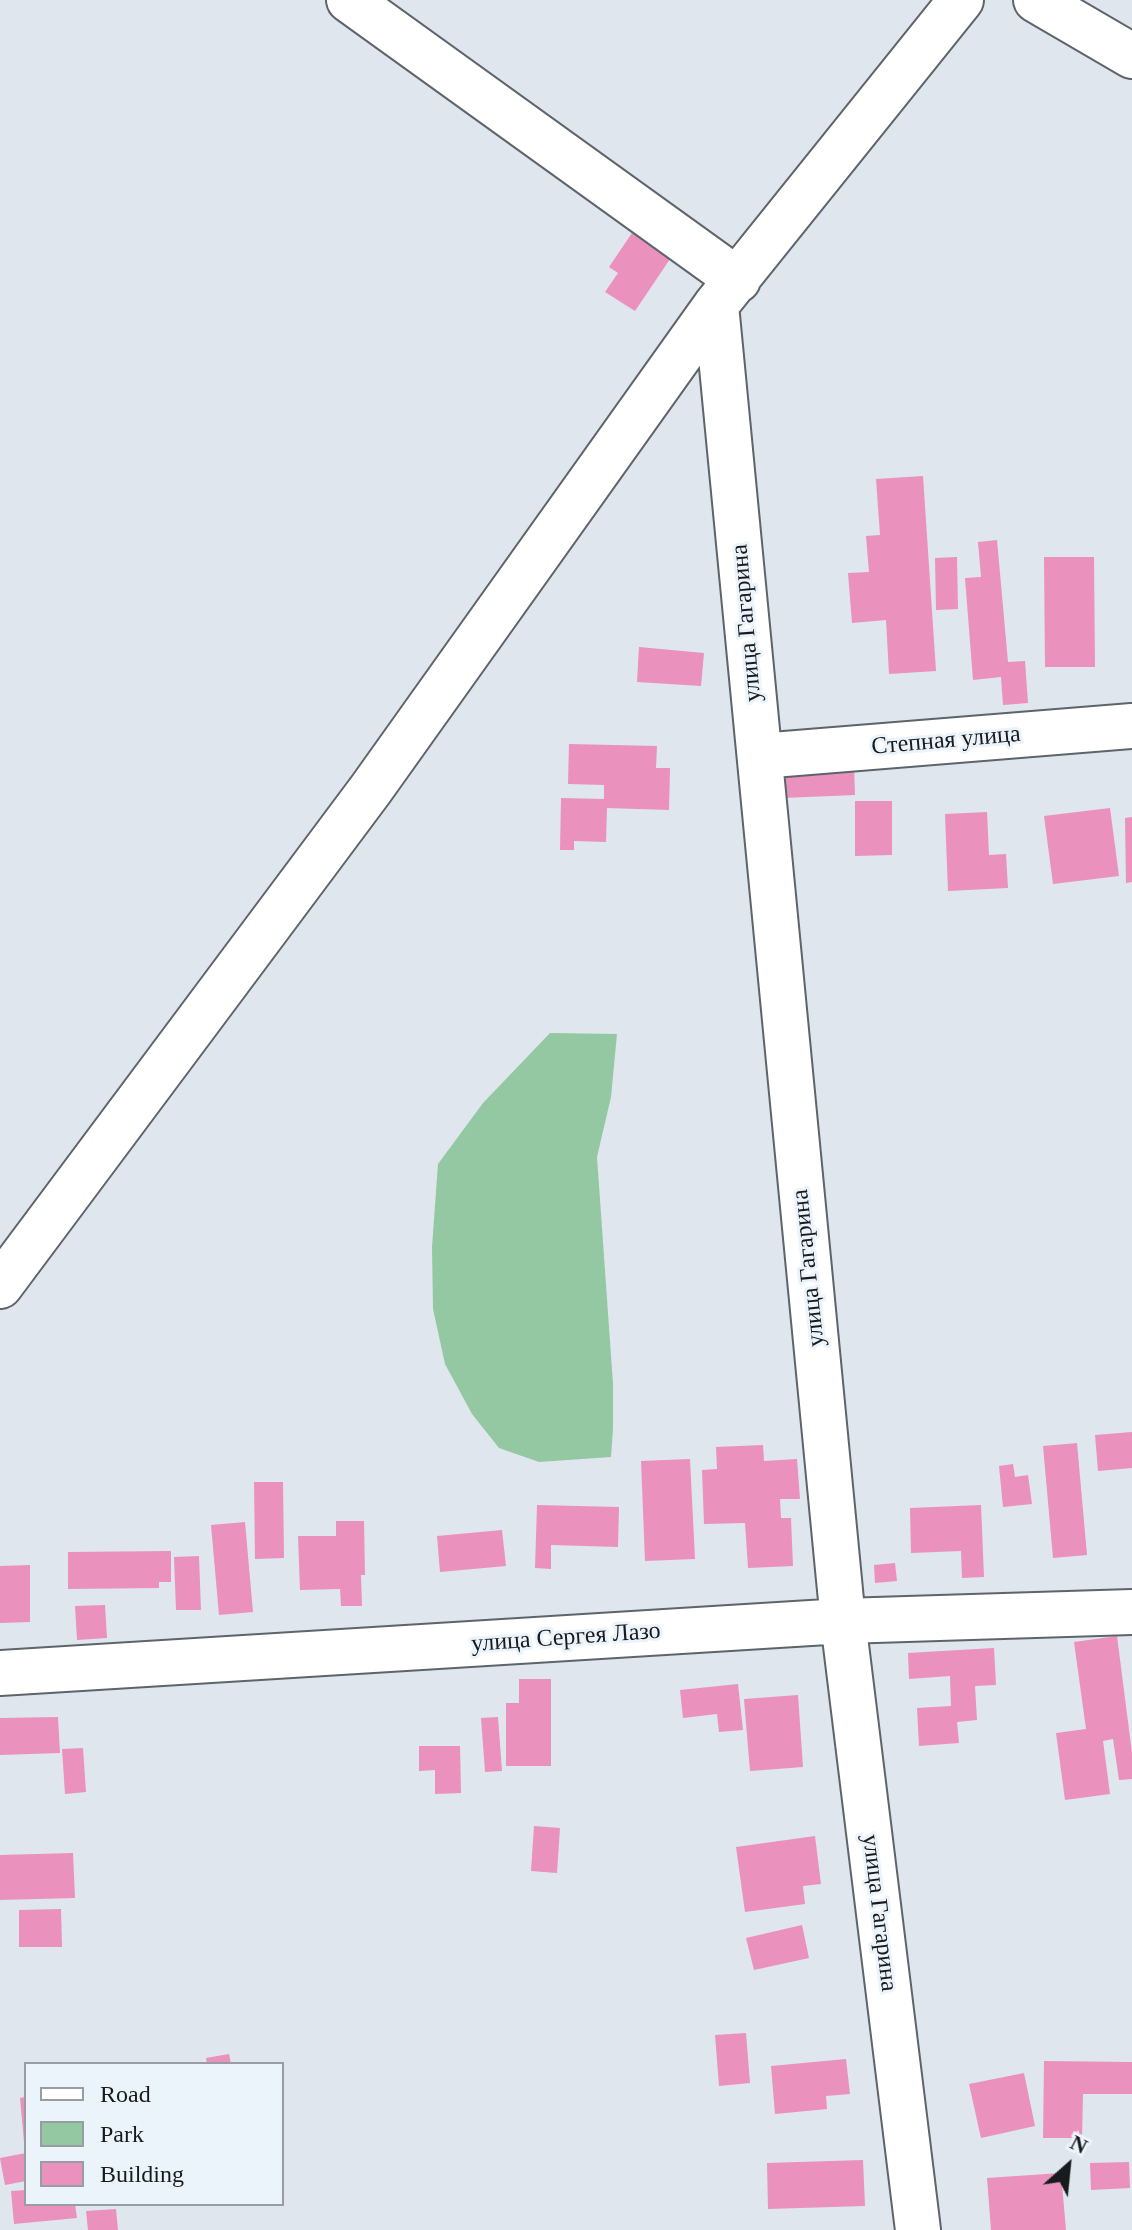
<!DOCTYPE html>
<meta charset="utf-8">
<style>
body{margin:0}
#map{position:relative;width:1132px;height:2230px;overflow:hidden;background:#dfe6ed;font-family:"Times New Roman",serif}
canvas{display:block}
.legend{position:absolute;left:24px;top:2062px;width:260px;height:144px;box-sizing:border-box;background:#ecf4fb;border:2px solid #979da2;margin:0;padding:10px 14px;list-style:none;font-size:24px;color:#181b1d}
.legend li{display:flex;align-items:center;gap:16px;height:40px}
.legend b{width:40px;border:2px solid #979da2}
.north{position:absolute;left:1028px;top:2126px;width:80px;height:80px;-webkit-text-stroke:6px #ecf4fb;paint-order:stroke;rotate:27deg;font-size:22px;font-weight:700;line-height:32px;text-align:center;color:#181b1d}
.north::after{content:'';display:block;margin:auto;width:28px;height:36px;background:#181b1d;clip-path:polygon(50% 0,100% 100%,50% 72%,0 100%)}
</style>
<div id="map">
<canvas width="1132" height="2230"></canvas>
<ul class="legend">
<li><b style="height:10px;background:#fff"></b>Road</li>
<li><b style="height:22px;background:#94c8a3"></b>Park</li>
<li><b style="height:22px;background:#ea91be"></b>Building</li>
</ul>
<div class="north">N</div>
</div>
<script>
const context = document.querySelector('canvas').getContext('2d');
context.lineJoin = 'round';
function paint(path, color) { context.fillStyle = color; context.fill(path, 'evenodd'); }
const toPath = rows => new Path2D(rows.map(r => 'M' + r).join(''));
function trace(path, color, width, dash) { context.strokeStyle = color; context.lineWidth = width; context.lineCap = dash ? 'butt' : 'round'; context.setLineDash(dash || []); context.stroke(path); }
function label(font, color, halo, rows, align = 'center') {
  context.font = font + ' "Times New Roman",serif'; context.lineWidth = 6; context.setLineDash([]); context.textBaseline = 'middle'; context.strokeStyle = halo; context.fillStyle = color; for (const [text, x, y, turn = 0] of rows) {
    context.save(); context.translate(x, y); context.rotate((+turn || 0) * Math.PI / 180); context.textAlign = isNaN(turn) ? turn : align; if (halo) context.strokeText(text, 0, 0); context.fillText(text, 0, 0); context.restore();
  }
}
paint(toPath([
 [550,1033,617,1034,611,1097,597,1157,613,1384,613,1429,611,1457,539,1462,499,1448,472,1414,445,1364,433,1309,432,1247,438,1164,483,1103]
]), '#94c8a3');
paint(toPath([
 [632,233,670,259,635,311,605,292,618,273,609,267],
 [923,476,936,671,889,674,886,620,852,623,848,573,869,572,866,536,880,535,876,479],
 [997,540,1008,662,1025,661,1028,703,1003,705,1001,677,973,680,965,578,981,577,978,542],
 [957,557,958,609,936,610,935,558],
 [1044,557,1094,557,1095,667,1045,667],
 [639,647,704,653,701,686,637,682],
 [569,744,657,746,656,768,670,768,669,810,607,808,606,842,574,841,574,850,560,850,561,798,604,799,604,785,568,784],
 [854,766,855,795,783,798,782,768],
 [855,801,892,801,892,855,855,856],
 [1110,808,1119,876,1053,884,1044,816],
 [987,812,989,855,1006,854,1008,888,948,891,945,814],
 [1132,817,1132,882,1126,883,1125,818],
 [1132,1432,1132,1468,1098,1471,1095,1435],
 [1077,1443,1087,1555,1053,1558,1043,1446],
 [763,1445,764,1461,797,1459,800,1499,780,1499,781,1518,791,1518,793,1566,748,1568,745,1523,704,1524,702,1470,717,1469,716,1447],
 [690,1459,695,1559,645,1561,641,1461],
 [1013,1464,1015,1477,1028,1475,1032,1504,1003,1507,999,1466],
 [254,1482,283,1482,284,1558,255,1559],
 [537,1505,619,1507,618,1547,551,1545,551,1569,535,1568],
 [981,1505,984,1577,962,1578,961,1551,911,1553,910,1508],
 [336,1521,364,1521,365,1575,361,1575,362,1606,341,1606,340,1589,300,1590,298,1536,336,1536],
 [245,1522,253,1612,219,1615,211,1525],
 [502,1530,506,1566,440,1572,437,1536],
 [171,1551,171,1582,159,1582,159,1588,68,1589,68,1552],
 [199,1556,201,1610,176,1610,174,1557],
 [895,1563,897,1581,875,1583,874,1565],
 [30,1565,30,1622,0,1623,0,1566],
 [105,1605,107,1638,77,1640,75,1606],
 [1117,1636,1132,1753,1132,1779,1119,1780,1113,1739,1103,1741,1110,1794,1065,1800,1056,1733,1086,1729,1074,1642],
 [994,1648,996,1685,975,1686,977,1720,957,1722,959,1743,919,1746,917,1708,951,1706,950,1676,909,1679,908,1653],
 [519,1679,551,1679,551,1766,506,1766,506,1703,519,1703],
 [738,1684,743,1730,719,1732,717,1714,683,1718,680,1690],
 [798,1695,803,1767,750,1771,744,1699],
 [58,1717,60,1753,0,1755,0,1718],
 [498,1717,502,1771,485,1772,481,1718],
 [419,1746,460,1746,461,1793,435,1794,435,1770,419,1771],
 [83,1748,86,1792,65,1794,62,1749],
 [534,1826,560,1828,557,1873,531,1871],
 [815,1836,821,1884,803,1886,805,1904,745,1912,736,1847],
 [73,1853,75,1898,0,1900,0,1855],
 [61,1909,62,1947,19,1947,19,1910],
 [802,1925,809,1958,754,1970,746,1938],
 [746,2033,750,2083,719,2086,715,2035],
 [229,2054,231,2064,207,2064,206,2058],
 [846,2059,850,2094,826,2096,827,2109,775,2114,771,2066],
 [1044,2061,1132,2062,1132,2094,1083,2094,1082,2138,1043,2138],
 [1024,2073,1035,2126,981,2138,969,2084],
 [26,2097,26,2142,24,2142,20,2098],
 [26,2153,26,2181,5,2185,0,2158],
 [863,2160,865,2206,768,2209,767,2163],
 [1129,2162,1130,2188,1091,2190,1090,2163],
 [1061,2173,1066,2230,991,2230,987,2178],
 [26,2190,26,2204,75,2204,77,2218,14,2224,11,2191],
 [116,2209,118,2230,88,2230,86,2211]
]), '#ea91be');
const minor = toPath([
 [349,0,738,280],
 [1036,0,1132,56],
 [716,305,843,1621,918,2230],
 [760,756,1132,726],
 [0,1286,371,789,716,305,961,0],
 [0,1673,843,1621,1132,1612]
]);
trace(minor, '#5d646a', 48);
trace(minor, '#fff', 44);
label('24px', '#181b1d', '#ecf4fb', [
 ["улица Гагарина",747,623,-95],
 ["Степная улица",946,741,-5],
 ["улица Гагарина",809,1268,-96],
 ["улица Сергея Лазо",566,1638,-4],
 ["улица Гагарина",879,1913,83]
]);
</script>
